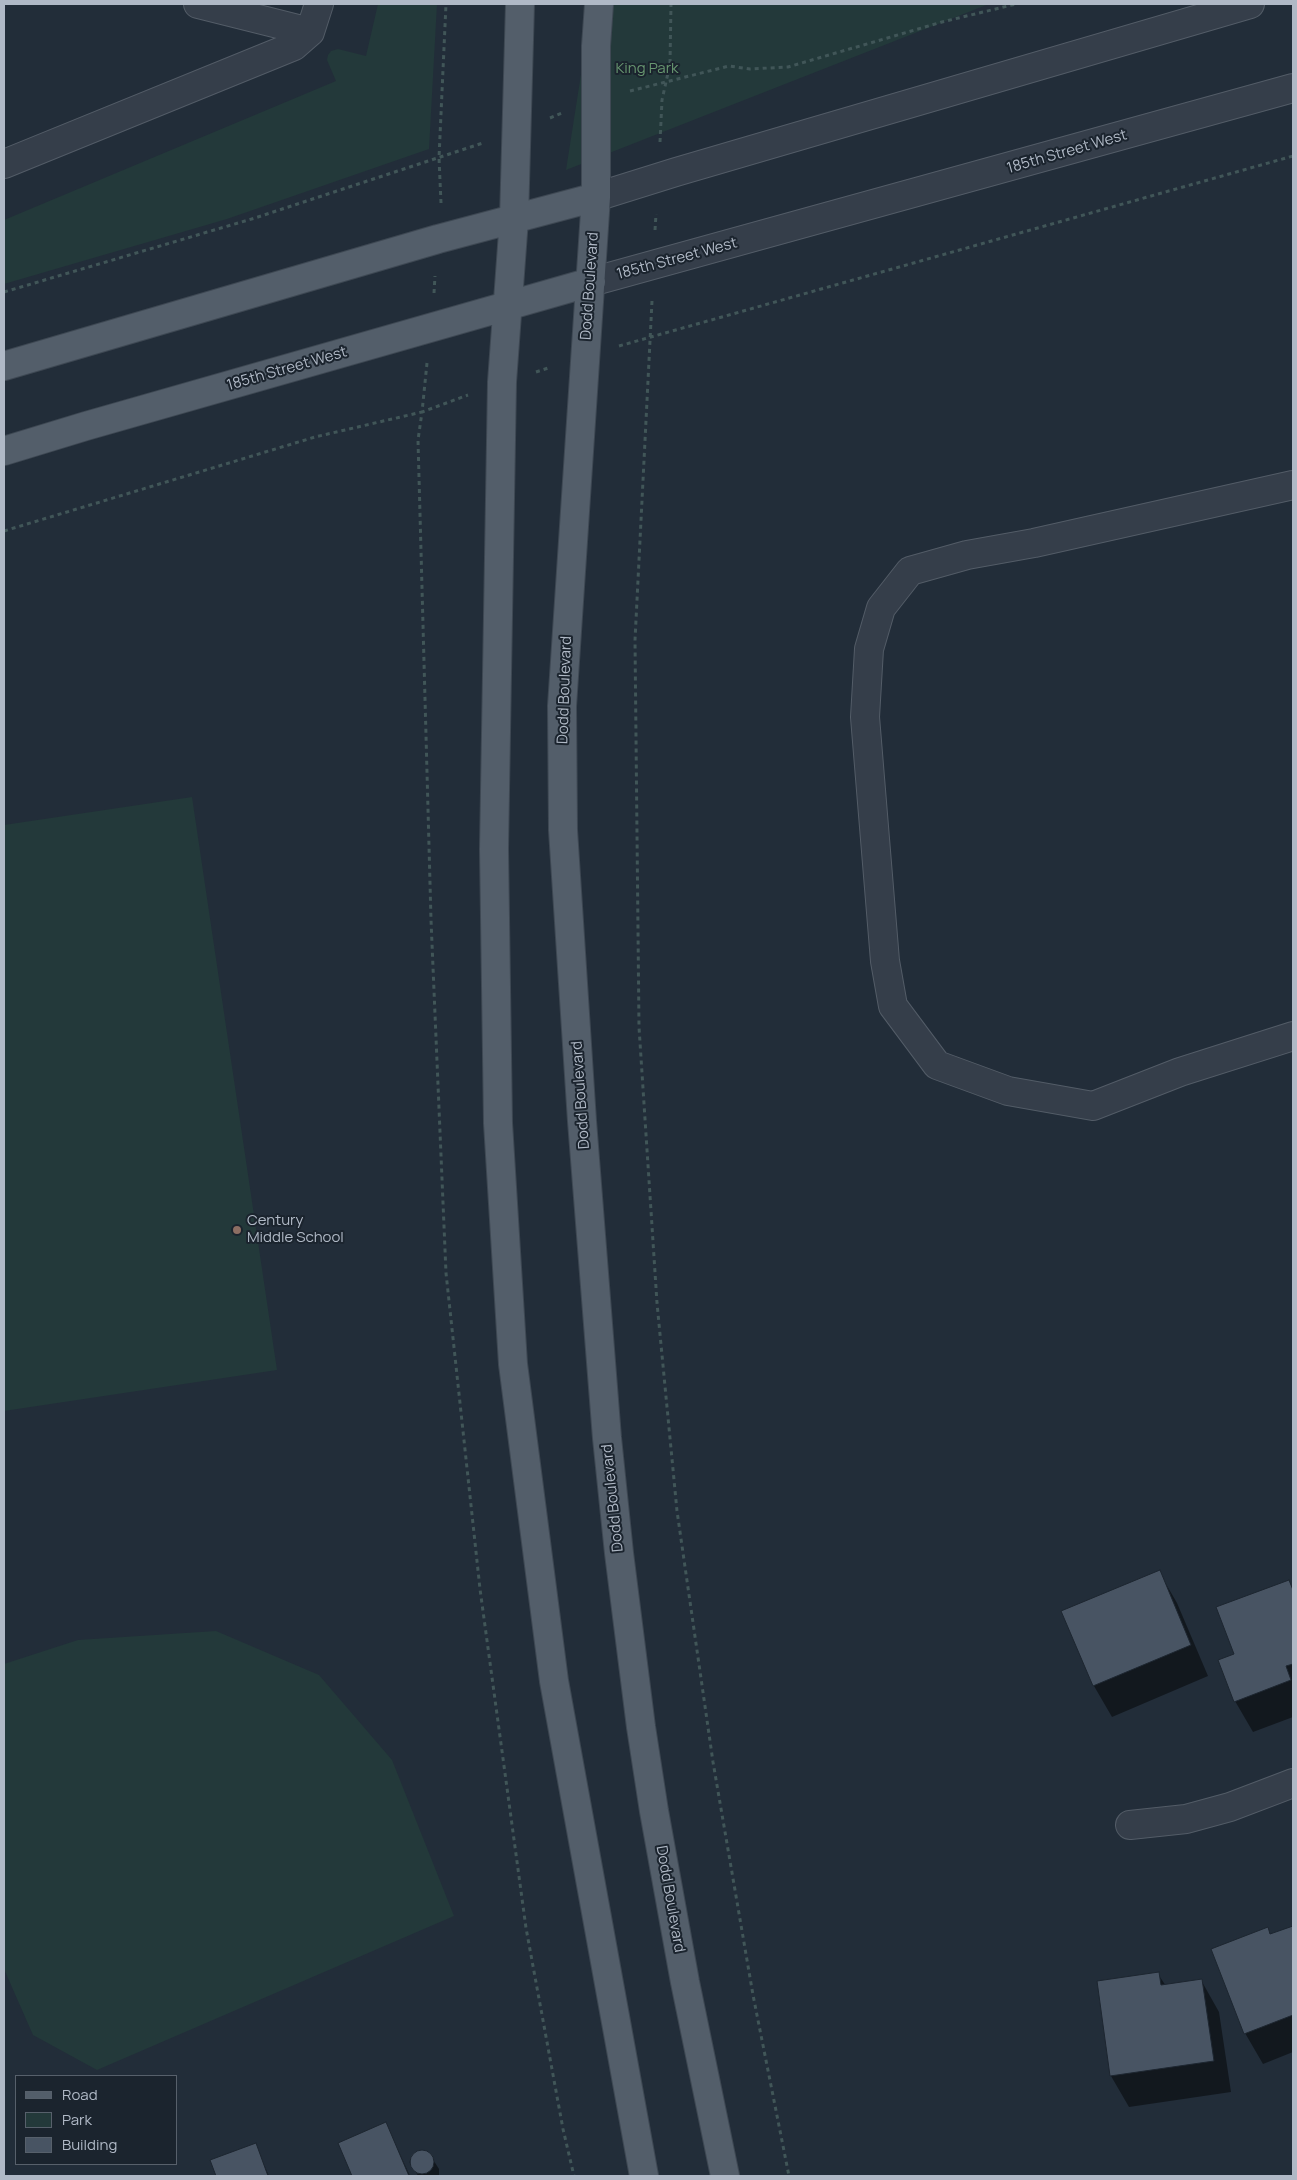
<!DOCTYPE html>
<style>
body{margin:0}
#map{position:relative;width:1297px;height:2180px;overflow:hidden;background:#222d39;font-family:Manrope,sans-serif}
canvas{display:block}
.frame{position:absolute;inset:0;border:5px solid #b0b9c6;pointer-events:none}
.legend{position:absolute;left:15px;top:2075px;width:162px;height:90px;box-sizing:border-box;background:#1b242e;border:1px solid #57606b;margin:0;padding:6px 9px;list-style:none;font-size:15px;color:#b0b9c6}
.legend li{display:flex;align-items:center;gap:10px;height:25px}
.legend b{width:25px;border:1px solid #57606b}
</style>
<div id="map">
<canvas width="1297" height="2180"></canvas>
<div class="frame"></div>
<ul class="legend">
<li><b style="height:6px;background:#535e6a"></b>Road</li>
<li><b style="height:14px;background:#23393a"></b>Park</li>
<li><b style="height:14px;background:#485463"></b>Building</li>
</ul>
</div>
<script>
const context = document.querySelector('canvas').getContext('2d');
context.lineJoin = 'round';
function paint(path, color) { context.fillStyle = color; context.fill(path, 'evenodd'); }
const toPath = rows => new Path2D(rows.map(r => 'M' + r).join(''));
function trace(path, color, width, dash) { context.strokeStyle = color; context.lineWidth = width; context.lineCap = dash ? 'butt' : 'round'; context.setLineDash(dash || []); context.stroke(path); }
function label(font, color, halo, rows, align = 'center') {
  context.font = font + ' Manrope,sans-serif'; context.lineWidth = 4; context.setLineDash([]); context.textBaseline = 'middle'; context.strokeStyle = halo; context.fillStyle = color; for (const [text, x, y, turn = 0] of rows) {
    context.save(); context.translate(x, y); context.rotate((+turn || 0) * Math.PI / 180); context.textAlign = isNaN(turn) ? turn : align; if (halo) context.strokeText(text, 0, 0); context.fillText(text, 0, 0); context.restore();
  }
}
paint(toPath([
 [378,4,437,4,429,149,227,219,4,284,4,220,336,81,327,60,328,55,331,51,338,49,366,56],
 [592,4,989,4,566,170],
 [192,797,277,1370,4,1411,4,825],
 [216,1631,319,1675,392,1760,454,1916,97,2070,33,2035,4,1969,4,1664,78,1640]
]), '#23393a');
paint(toPath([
 [1159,1572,1177,1603,1208,1676,1112,1717,1094,1686],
 [1289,1581,1293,1589,1293,1717,1253,1732,1235,1701],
 [1292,1927,1293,2052,1263,2064,1245,2033,1267,1929,1271,1935],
 [1158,1974,1166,1986,1201,1980,1219,2012,1231,2092,1129,2107,1111,2076],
 [386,2124,410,2176,354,2176,340,2144],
 [255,2145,269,2176,218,2176,212,2161],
 [423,2151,429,2153,432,2158,439,2169,439,2176,418,2176,411,2162,417,2152]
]), '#0007');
const building = toPath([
 [1160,1570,1191,1645,1093,1686,1061,1611,1160,1570],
 [1289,1580,1293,1590,1293,1664,1286,1666,1291,1680,1234,1702,1218,1660,1234,1654,1216,1607,1289,1580],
 [1293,1926,1293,2015,1244,2034,1211,1949,1268,1927,1270,1934,1293,1926],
 [1159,1972,1161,1985,1202,1979,1214,2061,1110,2076,1097,1981,1159,1972],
 [386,2122,409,2176,352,2176,338,2143,386,2122],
 [256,2143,268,2176,216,2176,210,2160,256,2143],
 '410 2162a12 12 0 1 1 24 0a12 12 0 1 1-24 0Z'
]);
paint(building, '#485463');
trace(building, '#1d2630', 1);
const minor = toPath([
 [198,4,310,32],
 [4,164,294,46,310,32,319,4],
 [596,197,676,172,1250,4],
 [591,282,1293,88],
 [1293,485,1034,543,967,555,910,571,881,608,869,649,865,717,885,961,893,1006,937,1065,1008,1091,1093,1106,1180,1072,1293,1036],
 [1130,1825,1186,1819,1230,1807,1293,1783]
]);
const major = toPath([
 [520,4,514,219,502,382,494,849,498,1123,513,1364,554,1681,644,2176],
 [599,4,596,46,596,197,562,706,563,830,582,1121,607,1438,619,1553,641,1727,654,1811,685,1982,725,2176],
 [4,366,438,239,596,197],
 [4,451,86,426,591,282]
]);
trace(minor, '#535c67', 30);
trace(major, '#3e4853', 30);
trace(toPath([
 [630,91,729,66,750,69,788,67,942,22,1016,4],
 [550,118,562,113],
 [660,142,662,100,670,64,671,4],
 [441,203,439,158,446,4],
 [655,230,656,214],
 [4,292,255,218,483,143],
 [434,293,435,276],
 [652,301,635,640,639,1027,657,1303,677,1511,713,1762,753,1995,789,2176],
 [619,346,1293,156],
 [427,363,422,412,468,395],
 [536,372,551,367],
 [4,531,315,437,422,412,418,440,431,920,446,1273,480,1589,526,1928,563,2129,574,2176]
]), '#415658', 3, [4, 4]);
trace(minor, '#353e4a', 28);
trace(major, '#535e6a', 28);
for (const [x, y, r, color] of [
 [237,1230,5,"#8d6e63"]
]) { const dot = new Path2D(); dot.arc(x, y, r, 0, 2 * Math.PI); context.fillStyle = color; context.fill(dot); trace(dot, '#1b242e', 2); }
label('15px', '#679670', '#1b242e', [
 ["King Park",647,69]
]);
label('15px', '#b0b9c6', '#1b242e', [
 ["185th Street West",1067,152,-16],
 ["185th Street West",677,259,-15],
 ["Dodd Boulevard",590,286,-86],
 ["185th Street West",287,369,-16],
 ["Dodd Boulevard",565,690,-88],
 ["Dodd Boulevard",581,1095,-94],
 ["Dodd Boulevard",613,1498,-96],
 ["Dodd Boulevard",670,1899,80]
]);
label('15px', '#b0b9c6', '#1b242e', [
 ["Century",247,1221],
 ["Middle School",247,1238]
], 'left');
</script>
